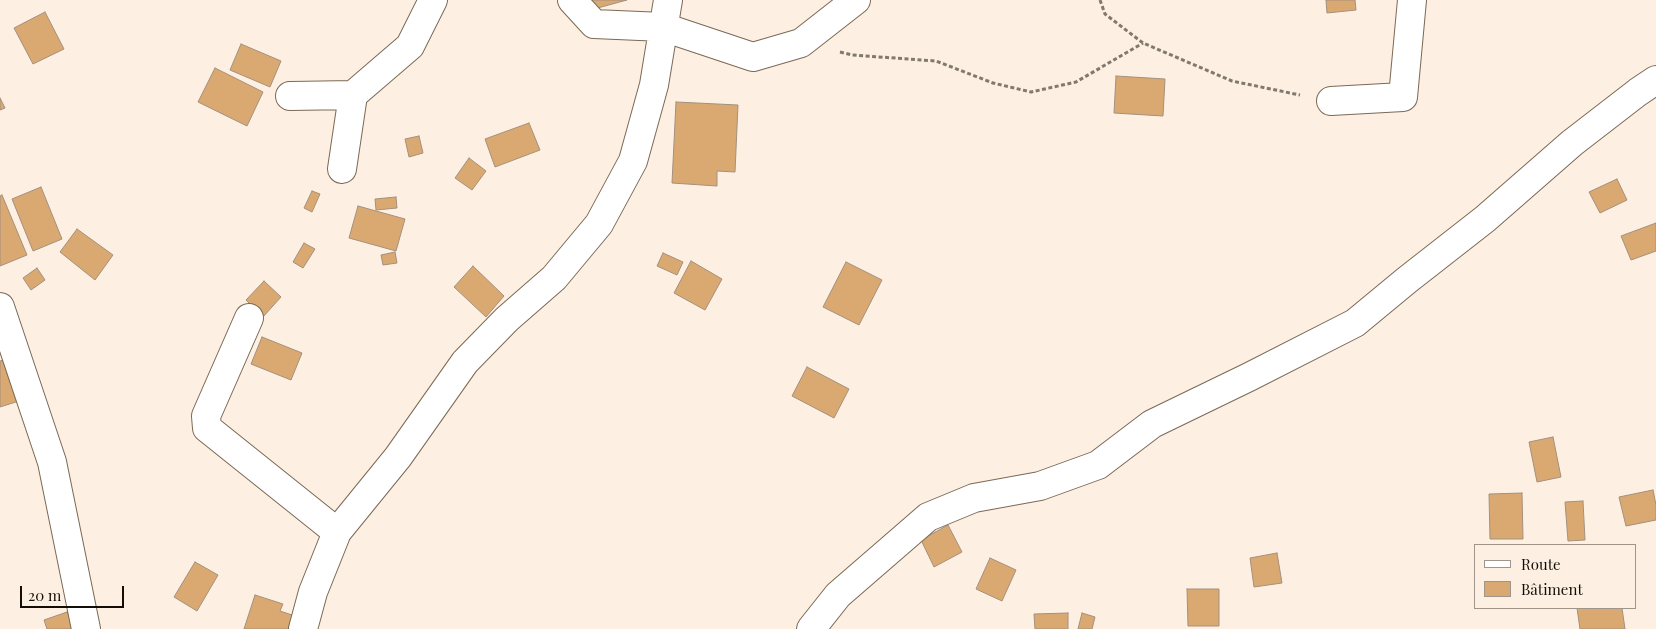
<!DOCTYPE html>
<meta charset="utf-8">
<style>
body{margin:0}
#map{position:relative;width:1656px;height:629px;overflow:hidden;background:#fdf0e3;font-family:"Playfair Display",serif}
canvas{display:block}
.legend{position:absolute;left:1474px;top:544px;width:162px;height:65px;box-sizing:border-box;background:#fdf0e3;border:1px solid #9f958b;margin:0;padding:6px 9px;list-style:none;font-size:15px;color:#130d06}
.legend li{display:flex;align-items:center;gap:10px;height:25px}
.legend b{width:25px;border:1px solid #9f958b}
.scale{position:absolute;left:20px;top:586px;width:104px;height:22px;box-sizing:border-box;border:2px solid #130d06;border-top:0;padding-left:6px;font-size:15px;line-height:18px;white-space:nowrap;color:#130d06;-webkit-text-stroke:4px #fdf0e3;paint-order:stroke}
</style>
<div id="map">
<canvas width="1656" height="629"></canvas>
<ul class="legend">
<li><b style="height:6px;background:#fff"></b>Route</li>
<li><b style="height:14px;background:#daa972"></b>Bâtiment</li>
</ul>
<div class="scale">20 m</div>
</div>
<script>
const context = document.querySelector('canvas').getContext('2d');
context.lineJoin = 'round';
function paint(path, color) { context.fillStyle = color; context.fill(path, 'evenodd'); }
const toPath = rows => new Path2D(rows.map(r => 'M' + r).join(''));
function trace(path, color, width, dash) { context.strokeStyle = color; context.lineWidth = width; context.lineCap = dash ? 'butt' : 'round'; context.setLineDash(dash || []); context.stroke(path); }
const building = toPath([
 [591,0,627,0,594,9,591,0],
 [1326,0,1355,0,1356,10,1327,13,1326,0],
 [45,12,64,49,33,64,14,28,45,12],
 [241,44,281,61,270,87,230,70,241,44],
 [215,68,263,92,247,126,198,102,215,68],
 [1116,76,1165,79,1163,116,1114,113,1116,76],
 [0,98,5,108,0,110,0,98],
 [676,102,738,105,735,172,717,171,717,186,672,183,676,102],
 [529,123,540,150,495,167,485,139,529,123],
 [419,136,423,153,409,157,405,139,419,136],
 [469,158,486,171,472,190,455,178,469,158],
 [1617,179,1627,200,1600,213,1589,192,1617,179],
 [41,187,62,239,33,251,12,199,41,187],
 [312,191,320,194,312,212,304,208,312,191],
 [2,195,27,255,0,266,0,196,2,195],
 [396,197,397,208,376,210,375,199,396,197],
 [358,206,405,219,396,251,349,238,358,206],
 [1656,223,1656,251,1631,260,1621,236,1656,223],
 [77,229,113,255,95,280,60,252,77,229],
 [304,243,315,249,303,268,293,262,304,243],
 [395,252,397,263,383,265,381,255,395,252],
 [663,253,683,262,677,275,657,266,663,253],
 [691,261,722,279,705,310,674,293,691,261],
 [846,262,882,280,859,325,823,307,846,262],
 [473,266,504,296,486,317,454,287,473,266],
 [37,268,45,280,31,290,23,278,37,268],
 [264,281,281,297,263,317,246,300,264,281],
 [262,337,302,353,291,380,251,364,262,337],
 [6,359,19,401,0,407,0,361,6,359],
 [807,367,849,389,834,418,792,396,807,367],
 [1553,437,1561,477,1537,482,1529,442,1553,437],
 [1653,490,1656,505,1656,520,1626,526,1619,497,1653,490],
 [1522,493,1523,539,1490,539,1489,494,1522,493],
 [1583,501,1585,540,1568,541,1565,502,1583,501],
 [948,525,962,552,934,567,921,540,948,525],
 [1277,553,1282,583,1254,587,1250,558,1277,553],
 [990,558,1016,570,1002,601,976,589,990,558],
 [195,562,218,575,197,611,174,597,195,562],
 [1187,589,1219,589,1219,626,1188,626,1187,589],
 [255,595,283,604,280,611,295,616,291,629,244,629,255,595],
 [1577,608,1622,608,1625,629,1580,629,1577,608],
 [67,612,74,629,47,629,44,620,67,612],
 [1068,613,1068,629,1035,629,1034,614,1068,613],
 [1082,613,1095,617,1092,629,1078,629,1082,613]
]);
paint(building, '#daa972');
trace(building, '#a3907c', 1);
const minor = toPath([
 [572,0,594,24,663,27,753,57,801,43,856,0],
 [290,96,353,95],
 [1331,101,1403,97,1412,0],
 [342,169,353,95,410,46,433,0],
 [0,307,52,462,86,629],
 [249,318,206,416,207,428,337,532],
 [303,629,313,592,337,532,398,457,465,362,507,319,554,278,599,224,633,161,654,85,668,0],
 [811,629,838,595,928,517,974,498,1040,486,1098,465,1152,424,1249,377,1355,323,1407,280,1485,219,1572,143,1638,92,1656,80]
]);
trace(minor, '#7b6955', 30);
trace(toPath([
 [1100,0,1105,14,1143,43,1232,81,1300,95],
 [840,52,852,55,936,61,993,83,1031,92,1076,82,1143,43]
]), '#81786e', 3, [4, 2.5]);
trace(minor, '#fff', 28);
</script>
